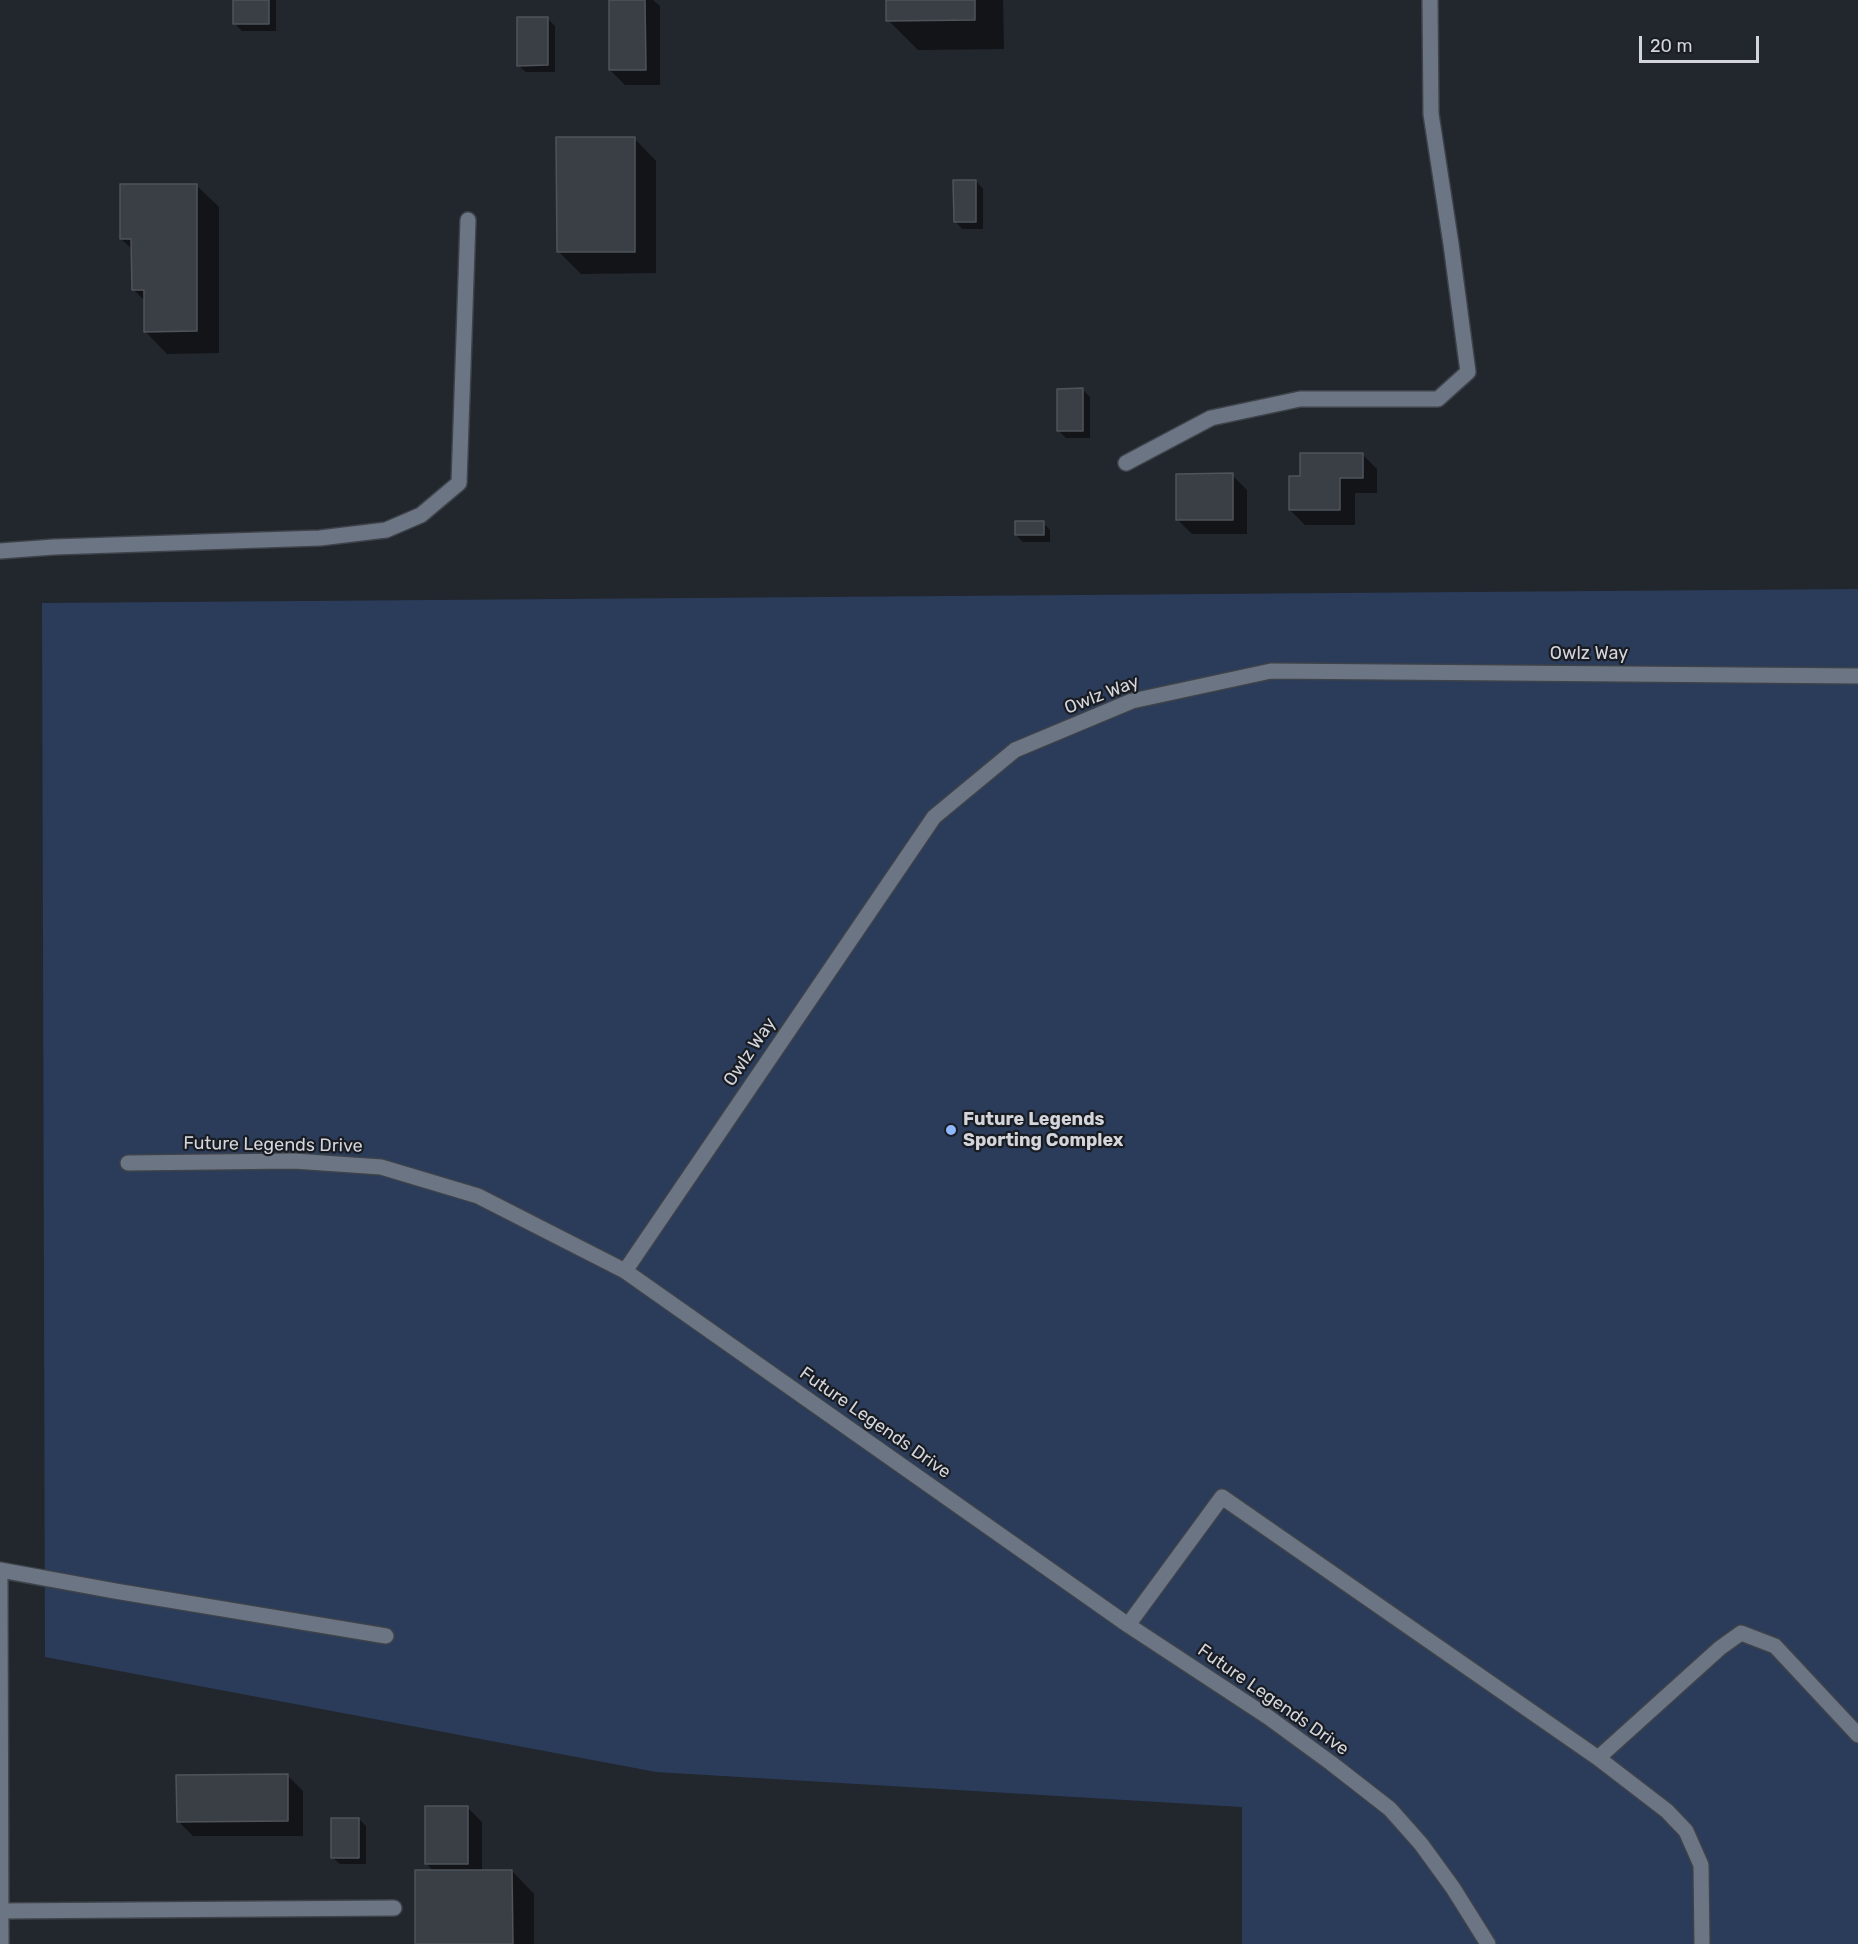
<!DOCTYPE html>
<style>
body{margin:0}
#map{position:relative;width:1858px;height:1944px;overflow:hidden;background:#22262d;font-family:Rubik,sans-serif}
canvas{display:block}
.scale{position:absolute;left:1639px;top:36px;width:120px;height:27px;box-sizing:border-box;border:3px solid #d3d5da;border-top:0;padding-left:8px;font-size:18px;line-height:21px;white-space:nowrap;color:#d3d5da;-webkit-text-stroke:4px #191d23;paint-order:stroke}
</style>
<div id="map">
<canvas width="1858" height="1944"></canvas>
<div class="scale">20 m</div>
</div>
<script>
const context = document.querySelector('canvas').getContext('2d');
context.lineJoin = 'round';
function paint(path, color) { context.fillStyle = color; context.fill(path, 'evenodd'); }
const toPath = rows => new Path2D(rows.map(r => 'M' + r).join(''));
function trace(path, color, width, dash) { context.strokeStyle = color; context.lineWidth = width; context.lineCap = dash ? 'butt' : 'round'; context.setLineDash(dash || []); context.stroke(path); }
function label(font, color, halo, rows, align = 'center') {
  context.font = font + ' Rubik,sans-serif'; context.lineWidth = 4.5; context.setLineDash([]); context.textBaseline = 'middle'; context.strokeStyle = halo; context.fillStyle = color; for (const [text, x, y, turn = 0] of rows) {
    context.save(); context.translate(x, y); context.rotate((+turn || 0) * Math.PI / 180); context.textAlign = isNaN(turn) ? turn : align; if (halo) context.strokeText(text, 0, 0); context.fillText(text, 0, 0); context.restore();
  }
}
paint(toPath([
 [1858,589,1858,1944,1242,1944,1242,1807,656,1772,45,1657,42,603]
]), '#2a3c5a');
paint(toPath([
 [235,0,276,0,276,31,242,31,235,24],
 [610,0,653,0,660,6,660,85,625,85,610,70],
 [888,0,1003,0,1004,49,918,50,888,20],
 [548,19,555,26,555,72,526,72,518,65],
 [634,138,656,161,656,273,581,274,558,251],
 [976,181,983,189,983,229,962,229,955,221],
 [196,185,219,207,219,353,167,354,145,331,145,301,133,289,133,250,121,239],
 [1083,390,1090,397,1090,438,1066,438,1059,431],
 [1362,454,1377,469,1377,493,1355,493,1355,525,1305,525,1290,510],
 [1232,475,1247,490,1247,534,1192,534,1177,519],
 [1043,523,1050,530,1050,542,1023,542,1016,535],
 [288,1776,303,1791,303,1836,193,1836,178,1821],
 [467,1807,482,1822,482,1871,512,1871,534,1894,534,1944,417,1944,434,1872,426,1863],
 [359,1819,366,1826,366,1864,340,1864,332,1857]
]), '#0007');
const building = toPath([
 [233,0,269,0,269,24,233,24,233,0],
 [609,0,645,0,646,70,609,70,609,0],
 [886,0,975,0,975,20,886,21,886,0],
 [517,17,548,17,548,65,517,66,517,17],
 [556,137,635,137,635,252,557,252,556,137],
 [953,180,976,180,976,222,954,222,953,180],
 [120,184,197,184,197,331,144,332,144,290,132,290,131,239,120,239,120,184],
 [1083,388,1083,431,1057,431,1057,389,1083,388],
 [1300,453,1363,453,1363,478,1340,478,1340,510,1289,510,1289,476,1300,476,1300,453],
 [1233,473,1233,520,1176,520,1176,474,1233,473],
 [1015,521,1044,521,1044,535,1015,535,1015,521],
 [288,1774,288,1821,177,1822,176,1775,288,1774],
 [425,1806,468,1806,468,1864,425,1864,425,1806],
 [331,1818,359,1818,359,1858,331,1858,331,1818],
 [415,1870,512,1870,513,1944,415,1944,415,1870]
]);
paint(building, '#3a3f46');
trace(building, '#4f545b', 1.5);
const minor = toPath([
 [1126,463,1211,418,1300,399,1438,399,1468,372,1451,244,1431,114,1430,0],
 [0,551,54,547,320,538,386,530,421,515,459,483,468,220],
 [128,1163,294,1161,381,1167,478,1196,625,1271,1128,1625,1268,1717,1331,1763,1390,1809,1421,1844,1453,1888,1488,1944],
 [625,1271,934,817,1015,750,1132,701,1271,671,1858,676],
 [0,1570,115,1591,386,1636],
 [0,1580,1,1944],
 [1128,1625,1222,1497,1598,1758,1667,1811,1686,1831,1701,1865,1702,1944],
 [1598,1758,1720,1648,1741,1633,1775,1646,1858,1735],
 [1,1911,394,1908]
]);
trace(minor, '#3e4249', 18);
trace(minor, '#6b7584', 15);
for (const [x, y, r, color] of [
 [951,1130,6,"#8fb8fd"]
]) { const dot = new Path2D(); dot.arc(x, y, r, 0, 2 * Math.PI); context.fillStyle = color; context.fill(dot); trace(dot, '#191d23', 2); }
label('18px', '#d3d5da', '#191d23', [
 ["Owlz Way",1589,654],
 ["Owlz Way",1102,695,-21],
 ["Owlz Way",750,1052,-56],
 ["Future Legends Drive",273,1145,1],
 ["Future Legends Drive",875,1423,35],
 ["Future Legends Drive",1273,1700,35]
]);
label('bold 18px', '#d3d5da', '#191d23', [
 ["Future Legends",963,1120],
 ["Sporting Complex",963,1141]
], 'left');
</script>
